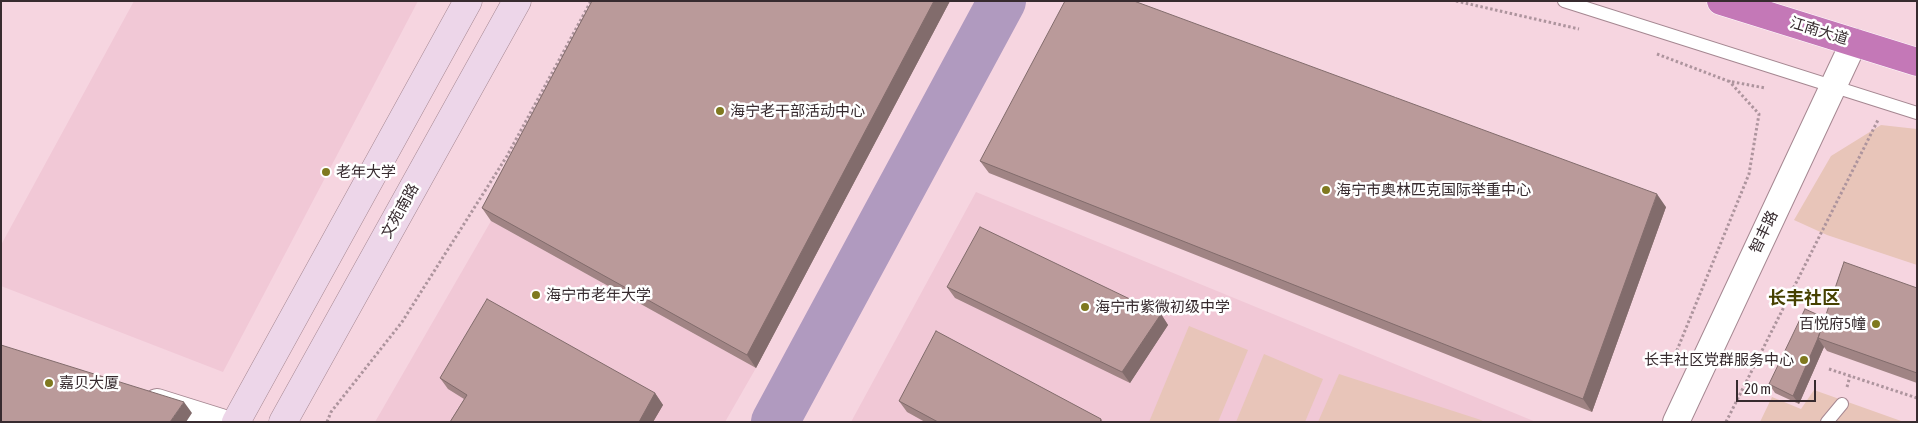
<!DOCTYPE html>
<meta charset="utf-8">
<style>
body{margin:0}
#map{position:relative;width:1918px;height:423px;overflow:hidden;background:#f6d5e0;font-family:"Asap Condensed",sans-serif}
canvas{display:block}
.frame{position:absolute;inset:0;border:2px solid #372b2f;pointer-events:none}
.scale{position:absolute;left:1736px;top:380px;width:80px;height:22px;box-sizing:border-box;border:2px solid #372b2f;border-top:0;padding-left:6px;font-size:15px;line-height:18px;white-space:nowrap;color:#372b2f;-webkit-text-stroke:4px #fff;paint-order:stroke}
</style>
<div id="map">
<canvas width="1918" height="423"></canvas>
<div class="frame"></div>
<div class="scale">20 m</div>
</div>
<script>
const context = document.querySelector('canvas').getContext('2d');
context.lineJoin = 'round';
function paint(path, color) { context.fillStyle = color; context.fill(path, 'evenodd'); }
const toPath = rows => new Path2D(rows.map(r => 'M' + r).join(''));
function trace(path, color, width, dash) { context.strokeStyle = color; context.lineWidth = width; context.lineCap = dash ? 'butt' : 'round'; context.setLineDash(dash || []); context.stroke(path); }
function label(font, color, halo, rows, align = 'center') {
  context.font = font + ' "Asap Condensed","Noto Sans SC",sans-serif'; context.lineWidth = 5; context.setLineDash([]); context.textBaseline = 'middle'; context.strokeStyle = halo; context.fillStyle = color; for (const [text, x, y, turn = 0] of rows) {
    context.save(); context.translate(x, y); context.rotate((+turn || 0) * Math.PI / 180); context.textAlign = isNaN(turn) ? turn : align; if (halo) context.strokeText(text, 0, 0); context.fillText(text, 0, 0); context.restore();
  }
}
paint(toPath([
 [134,1,418,1,223,372,1,286,1,245],
 [976,192,1536,422,851,422],
 [491,221,756,368,725,422,375,422]
]), '#f1c8d6');
paint(toPath([
 [1881,125,1917,129,1917,265,1827,235,1794,220,1831,156],
 [1189,326,1248,350,1218,422,1149,422],
 [1264,354,1323,379,1305,422,1236,422],
 [1339,374,1481,420,1484,422,1318,422],
 [1814,390,1904,422,1760,422,1772,397,1801,409]
]), '#e8c5b9');
trace(toPath([
 [775,422,1002,1]
]), '#b09abf', 48);
const lane = toPath([
 [1564,1,1917,113],
 [1827,422,1842,404]
]);
const street = toPath([
 [157,402,221,422],
 [1676,422,1854,42]
]);
const secondary = toPath([
 [236,422,468,1],
 [283,422,517,1]
]);
const highway = toPath([
 [1721,1,1917,62]
]);
trace(lane, '#a58791', 14);
trace(street, '#a58791', 28);
trace(secondary, '#a58791', 29);
trace(highway, '#fff', 29);
trace(toPath([
 [1456,1,1579,29],
 [1657,54,1728,81,1765,88],
 [1673,360,1749,174,1759,114,1729,81],
 [1829,369,1917,398],
 [1847,387,1850,376],
 [327,422,331,412,402,322,507,156,591,1],
 [1726,422,1878,120]
]), '#ad949d', 3, [2.5, 2.5]);
trace(lane, '#fff', 12);
trace(street, '#fff', 26);
trace(secondary, '#edd6e9', 28);
trace(highway, '#c478b7', 28);
paint(toPath([
 [592,1,950,1,756,368,491,221,482,208],
 [980,161,1666,207,1592,412,989,173],
 [947,287,1161,314,1168,325,1130,383,955,298],
 [1917,288,1917,383,1827,351,1824,347,1799,404,1775,393,1769,384,1825,318],
 [440,378,655,393,663,405,653,422,450,422,464,399,448,389],
 [899,401,1101,419,1103,422,925,422,907,412]
]), '#a08484');
paint(toPath([
 [934,1,950,1,756,368,747,355],
 [1657,194,1666,207,1592,412,1583,399],
 [1161,314,1168,325,1130,383,1122,372],
 [1818,338,1824,347,1799,404,1793,396],
 [655,393,663,405,653,422,639,422],
 [184,402,192,413,186,422,170,422]
]), '#826c6c');
const building = toPath([
 [592,1,934,1,747,355,482,208,592,1],
 [1065,1,1134,1,1657,194,1583,399,980,161,1065,1],
 [980,227,1161,314,1122,372,947,287,980,227],
 [1844,262,1917,288,1917,373,1818,338,1844,262],
 [487,299,655,393,639,422,450,422,467,395,440,378,487,299],
 [1805,309,1825,318,1818,338,1793,396,1769,384,1805,309],
 [936,331,1101,419,1100,422,938,422,899,401,936,331],
 [1,345,184,402,170,422,1,422,1,345]
]);
paint(building, '#ba9a9a');
trace(building, '#826c6c', 1);
for (const [x, y, r, color] of [
 [720,111,5,"#7f791f"],
 [326,172,5,"#7f791f"],
 [1326,190,5,"#7f791f"],
 [536,295,5,"#7f791f"],
 [1085,307,5,"#7f791f"],
 [1876,324,5,"#7f791f"],
 [1804,360,5,"#7f791f"],
 [49,383,5,"#7f791f"]
]) { const dot = new Path2D(); dot.arc(x, y, r, 0, 2 * Math.PI); context.fillStyle = color; context.fill(dot); trace(dot, '#fff', 2); }
label('15px', '#372b2f', '#fff', [
 ["江南大道",1819,31,17],
 ["文苑南路",400,211,-61],
 ["智丰路",1764,232,-65]
]);
label('15px', '#372b2f', '#fff', [
 ["海宁老干部活动中心",730,111],
 ["老年大学",336,172],
 ["海宁市奥林匹克国际举重中心",1336,190],
 ["海宁市老年大学",546,295],
 ["海宁市紫微初级中学",1095,307],
 ["百悦府5幢",1866,324,"right"],
 ["长丰社区党群服务中心",1794,360,"right"],
 ["嘉贝大厦",59,383]
], 'left');
label('bold 18px', '#464100', '#fff', [
 ["长丰社区",1804,298]
]);
</script>
